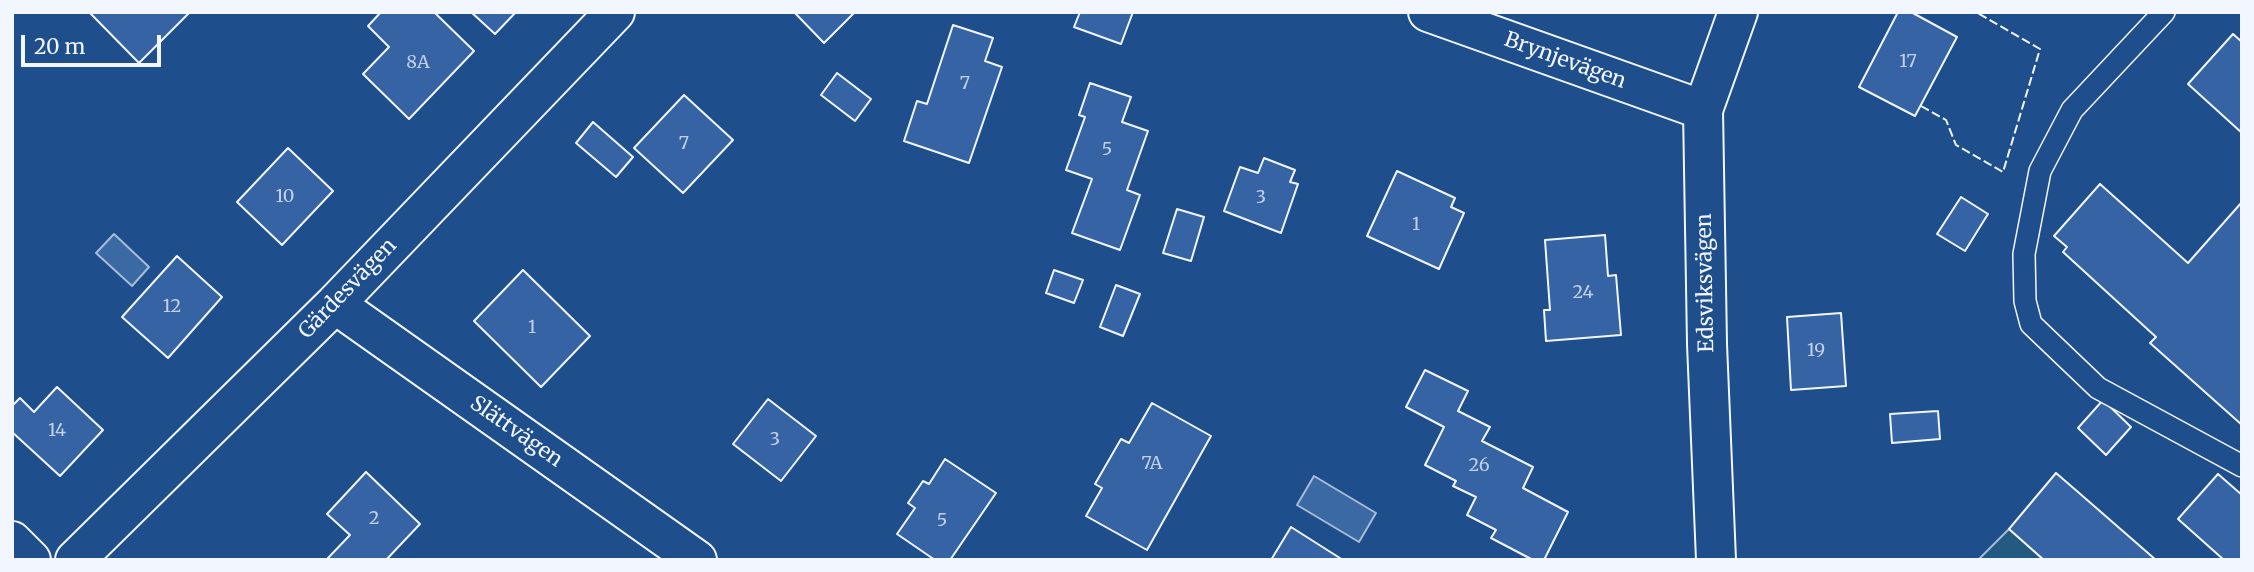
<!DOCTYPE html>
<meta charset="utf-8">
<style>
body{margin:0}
#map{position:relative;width:2254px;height:572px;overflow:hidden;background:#1f4e8c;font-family:Merriweather,serif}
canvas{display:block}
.frame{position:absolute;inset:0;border:14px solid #f2f6ff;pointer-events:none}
.scale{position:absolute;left:21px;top:35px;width:140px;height:32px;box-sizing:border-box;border:4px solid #f2f6ff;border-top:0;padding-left:9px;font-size:21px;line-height:24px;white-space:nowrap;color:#f2f6ff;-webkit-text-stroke:5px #1f4e8c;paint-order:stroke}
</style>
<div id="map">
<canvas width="2254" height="572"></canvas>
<div class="frame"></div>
<div class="scale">20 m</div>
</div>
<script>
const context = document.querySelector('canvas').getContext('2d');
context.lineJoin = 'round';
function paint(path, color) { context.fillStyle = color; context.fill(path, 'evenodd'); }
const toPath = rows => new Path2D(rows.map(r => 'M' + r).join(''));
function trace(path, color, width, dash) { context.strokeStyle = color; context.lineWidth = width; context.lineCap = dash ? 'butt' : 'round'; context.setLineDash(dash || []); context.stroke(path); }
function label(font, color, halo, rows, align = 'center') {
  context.font = font + ' Merriweather,serif'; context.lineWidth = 5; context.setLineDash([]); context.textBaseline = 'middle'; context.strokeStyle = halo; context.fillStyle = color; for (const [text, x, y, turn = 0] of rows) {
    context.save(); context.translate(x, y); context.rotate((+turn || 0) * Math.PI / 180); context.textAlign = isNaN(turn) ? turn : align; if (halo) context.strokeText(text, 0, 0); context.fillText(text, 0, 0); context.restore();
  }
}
const green = toPath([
 [2009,529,2044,560,1978,560,2009,529]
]);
paint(green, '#245a82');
trace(green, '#a8bbd7', 2);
const water = toPath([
 [114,234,149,267,132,286,96,253,114,234],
 [1314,476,1376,513,1359,542,1297,505,1314,476]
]);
paint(water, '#3b69a3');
trace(water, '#a8bbd7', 2);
const building = toPath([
 [89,12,190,12,139,63,89,12],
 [381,12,434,12,474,51,409,119,363,74,389,47,368,26,381,12],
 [471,12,516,12,495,34,471,12],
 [794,12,855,12,824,43,794,12],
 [1080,12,1133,12,1121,44,1074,27,1080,12],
 [1898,12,1911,12,1957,37,1915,116,1859,87,1898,12],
 [953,25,993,38,985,61,1002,67,969,163,904,141,917,101,927,104,953,25],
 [2233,34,2242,42,2242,133,2188,84,2233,34],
 [837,73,871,99,855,121,821,95,837,73],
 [1090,83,1131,97,1122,122,1148,131,1127,190,1140,195,1120,250,1072,233,1092,179,1066,170,1085,117,1079,115,1090,83],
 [684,95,733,140,683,193,634,148,684,95],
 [593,122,633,157,616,177,576,143,593,122],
 [288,148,333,191,282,245,237,202,288,148],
 [1264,158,1295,170,1290,182,1298,184,1281,233,1224,211,1240,167,1258,173,1264,158],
 [1397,171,1455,198,1451,207,1464,213,1439,269,1367,236,1397,171],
 [2100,184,2188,263,2242,202,2242,425,2150,343,2156,337,2063,252,2067,247,2054,236,2100,184],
 [1961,197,1988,214,1965,251,1937,234,1961,197],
 [1177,209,1204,217,1191,261,1163,253,1177,209],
 [1605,235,1608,276,1616,275,1621,335,1546,341,1544,310,1550,310,1545,240,1605,235],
 [177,256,222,297,168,358,122,317,177,256],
 [523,270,590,336,541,387,474,321,523,270],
 [1054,270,1083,280,1074,303,1046,293,1054,270],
 [1116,285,1140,294,1123,336,1100,327,1116,285],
 [1841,313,1846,386,1791,390,1787,317,1841,313],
 [1425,370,1468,391,1458,411,1490,427,1482,441,1533,467,1523,488,1568,512,1544,560,1533,560,1491,538,1496,530,1467,515,1476,497,1453,486,1456,481,1425,465,1444,427,1406,407,1425,370],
 [57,387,103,430,60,476,12,432,12,406,20,398,34,412,57,387],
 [768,399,816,436,781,481,733,444,768,399],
 [2103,400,2131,427,2106,455,2078,428,2103,400],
 [1152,403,1211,436,1147,550,1086,516,1102,488,1095,484,1121,439,1129,443,1152,403],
 [1938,411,1940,439,1892,443,1890,414,1938,411],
 [945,459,996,493,950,560,935,560,897,534,915,508,908,503,923,481,929,484,945,459],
 [366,472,420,524,386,560,329,560,328,558,350,535,327,514,366,472],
 [2056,473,2078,492,2156,560,2044,560,2009,529,2056,473],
 [2218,474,2242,495,2242,560,2224,560,2178,519,2218,474],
 [1291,527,1343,560,1271,560,1291,527]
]);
paint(building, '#3563a3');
trace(building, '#f2f6ff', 2);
const service = toPath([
 [2164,12,2072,110,2040,171,2024,254,2025,301,2031,324,2098,388,2242,466]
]);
const minor = toPath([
 [1428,12,1703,110],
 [335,304,697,560],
 [12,541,31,560],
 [75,560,335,304,615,12]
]);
const tertiary = toPath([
 [1716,560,1707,344,1703,110,1738,12]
]);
trace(service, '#f2f6ff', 24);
trace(minor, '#f2f6ff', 42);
trace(tertiary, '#f2f6ff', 42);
trace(service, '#1f4e8c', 21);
trace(minor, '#1f4e8c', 38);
trace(tertiary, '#1f4e8c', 38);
trace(toPath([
 [1921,106,1946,120,1956,145,2003,172,2040,49,1976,12]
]), '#f2f6ff', 2, [9, 3.5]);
label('18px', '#c3d1e8', null, [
 ["17",1908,62],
 ["8A",418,63],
 ["7",965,84],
 ["7",684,144],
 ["5",1107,150],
 ["10",285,197],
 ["3",1261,198],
 ["1",1416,225],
 ["24",1583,293],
 ["12",172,307],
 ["1",532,328],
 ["19",1816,351],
 ["14",57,431],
 ["3",775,440],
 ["7A",1152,464],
 ["26",1479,466],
 ["2",374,519],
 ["5",942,521]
]);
label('21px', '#f2f6ff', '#1f4e8c', [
 ["Brynjevägen",1565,61,20],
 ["Edsviksvägen",1706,283,-91],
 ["Gärdesvägen",348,289,-46],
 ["Slättvägen",516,432,35]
]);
</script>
